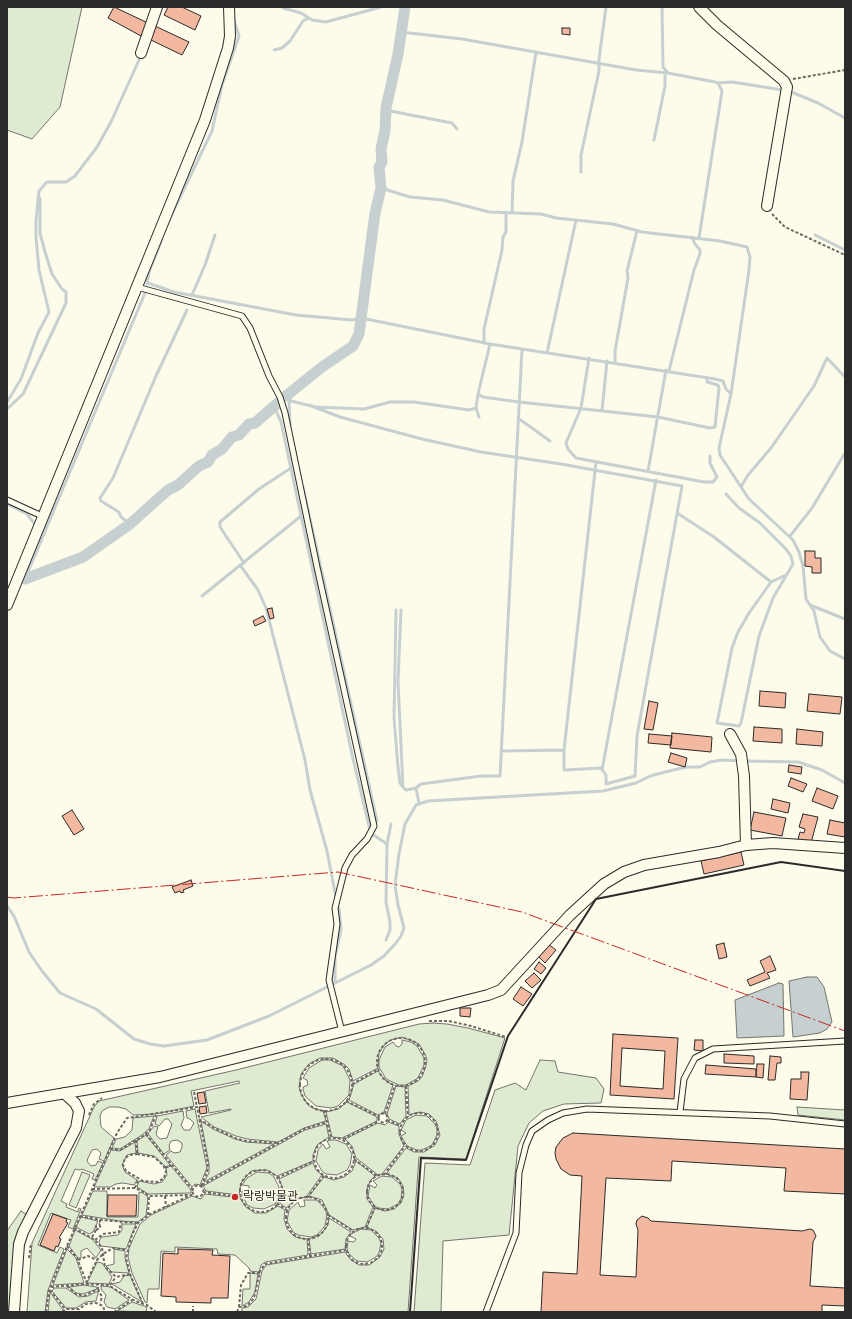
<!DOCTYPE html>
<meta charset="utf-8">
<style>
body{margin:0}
#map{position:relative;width:852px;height:1319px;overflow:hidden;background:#fdfbea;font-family:"Source Sans 3",sans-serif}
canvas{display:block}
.frame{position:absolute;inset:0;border:8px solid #2b2b2b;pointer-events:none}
</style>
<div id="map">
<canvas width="852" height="1319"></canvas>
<div class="frame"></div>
</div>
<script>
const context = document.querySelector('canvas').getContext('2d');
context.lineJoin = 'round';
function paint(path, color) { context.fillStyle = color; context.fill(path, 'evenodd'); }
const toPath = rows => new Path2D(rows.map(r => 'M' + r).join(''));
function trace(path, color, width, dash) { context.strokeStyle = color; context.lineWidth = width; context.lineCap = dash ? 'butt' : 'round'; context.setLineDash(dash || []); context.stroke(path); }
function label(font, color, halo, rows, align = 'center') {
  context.font = font + ' "Source Sans 3","Noto Sans KR",sans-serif'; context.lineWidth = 3; context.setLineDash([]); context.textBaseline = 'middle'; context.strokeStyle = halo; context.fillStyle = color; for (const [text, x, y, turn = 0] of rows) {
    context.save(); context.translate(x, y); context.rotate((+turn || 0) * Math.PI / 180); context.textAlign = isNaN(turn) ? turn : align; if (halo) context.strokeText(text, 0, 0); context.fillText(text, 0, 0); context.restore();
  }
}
const green = toPath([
 [7,7,82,7,60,107,32,139,7,130,7,7],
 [433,1023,447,1024,468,1028,505,1038,466,1159,419,1157,408,1312,242,1312,242,1308,248,1307,256,1299,262,1271,266,1265,345,1252,351,1260,359,1265,369,1265,380,1257,384,1249,383,1239,377,1232,367,1227,375,1208,385,1211,394,1209,401,1203,404,1195,403,1186,398,1178,386,1174,406,1148,414,1152,424,1152,435,1145,440,1135,436,1121,429,1114,420,1112,409,1115,408,1086,418,1081,422,1077,426,1066,427,1060,425,1054,419,1044,402,1037,391,1040,386,1043,379,1053,378,1068,353,1081,349,1069,345,1065,333,1058,320,1058,309,1064,301,1074,299,1087,301,1094,308,1105,313,1108,323,1111,326,1121,304,1128,278,1142,247,1139,236,1136,214,1127,201,1117,231,1110,231,1109,209,1113,205,1091,240,1083,239,1081,191,1091,194,1106,155,1114,133,1115,126,1109,118,1107,109,1107,102,1111,100,1116,101,1127,114,1138,104,1161,99,1159,101,1153,97,1149,92,1150,88,1158,87,1161,91,1166,96,1165,98,1161,103,1163,95,1180,92,1179,94,1174,82,1169,80,1170,75,1169,61,1201,67,1204,66,1207,78,1212,79,1208,81,1209,73,1229,68,1227,71,1220,51,1213,38,1245,57,1253,60,1247,64,1249,48,1290,45,1312,27,1312,32,1243,94,1107,99,1101,236,1070,419,1024,433,1023],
 [402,1040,411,1042,417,1046,424,1058,424,1065,418,1078,406,1085,399,1085,386,1079,379,1067,379,1060,385,1047,393,1042,396,1046,399,1047,402,1044,402,1040],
 [322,1060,330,1060,343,1066,350,1080,349,1095,338,1106,331,1108,316,1106,305,1096,303,1089,303,1087,308,1085,307,1080,303,1078,309,1068,322,1060],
 [540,1060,555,1061,558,1072,596,1078,604,1089,601,1103,564,1104,543,1111,529,1123,518,1146,509,1235,443,1241,441,1312,414,1312,425,1163,470,1165,495,1090,515,1083,526,1090,540,1060],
 [378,1071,385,1080,393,1085,384,1112,378,1115,349,1100,354,1084,378,1071],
 [396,1086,405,1087,406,1116,400,1124,389,1119,387,1114,396,1086],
 [347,1102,377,1117,377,1121,342,1138,332,1137,326,1112,338,1109,347,1102],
 [797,1107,845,1110,845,1120,798,1115,797,1107],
 [195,1109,207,1168,200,1185,195,1184,192,1187,166,1155,171,1151,174,1153,180,1152,182,1147,182,1143,177,1140,171,1141,169,1146,170,1150,164,1154,148,1134,154,1126,158,1127,156,1134,158,1137,160,1139,167,1138,172,1124,168,1119,165,1119,159,1126,155,1124,157,1116,183,1111,184,1118,181,1125,184,1130,190,1130,194,1123,190,1119,187,1118,186,1111,195,1109],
 [416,1115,427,1116,435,1124,437,1129,437,1135,432,1145,422,1150,417,1150,407,1146,401,1136,406,1133,401,1130,406,1120,416,1115],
 [154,1116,149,1129,142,1135,120,1149,112,1148,116,1139,125,1137,132,1130,133,1118,154,1116],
 [201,1121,213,1129,235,1139,246,1142,274,1144,204,1182,209,1173,209,1164,201,1121],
 [388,1122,399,1126,399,1134,404,1146,382,1174,378,1175,356,1158,352,1146,345,1139,378,1123,385,1125,388,1122],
 [326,1124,329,1137,317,1145,313,1155,313,1161,277,1176,267,1170,251,1171,241,1183,239,1195,206,1191,203,1186,305,1130,326,1124],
 [146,1135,170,1165,166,1167,154,1156,138,1153,137,1141,146,1135],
 [331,1140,336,1140,346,1144,352,1154,350,1165,347,1170,337,1175,326,1174,322,1171,316,1161,318,1150,323,1144,326,1149,330,1147,327,1141,331,1140],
 [135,1142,136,1153,127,1155,122,1165,125,1172,137,1180,134,1185,123,1183,116,1184,110,1187,94,1187,111,1150,120,1151,135,1142],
 [356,1161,375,1176,370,1181,367,1190,367,1199,373,1207,365,1227,353,1230,329,1215,322,1200,309,1196,324,1177,334,1180,344,1177,352,1171,356,1161],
 [313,1163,316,1170,322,1175,306,1197,297,1199,286,1208,280,1203,283,1189,279,1179,313,1163],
 [171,1166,191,1190,191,1193,148,1194,137,1187,139,1181,154,1184,162,1182,167,1175,166,1168,171,1166],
 [82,1172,90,1175,76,1208,69,1205,82,1172],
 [257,1172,269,1173,274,1177,279,1187,278,1199,275,1204,264,1209,253,1208,247,1205,242,1194,242,1191,249,1190,249,1186,242,1185,247,1178,257,1172],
 [382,1176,392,1177,400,1184,402,1189,401,1199,398,1204,388,1209,378,1208,374,1205,368,1196,370,1185,375,1188,377,1185,373,1181,382,1176],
 [93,1191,107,1191,107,1217,138,1217,139,1192,143,1193,148,1197,146,1216,138,1222,120,1221,82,1215,93,1191],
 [205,1194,240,1198,246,1207,255,1213,266,1213,278,1206,285,1210,284,1219,287,1229,295,1237,307,1239,308,1255,265,1262,261,1265,259,1272,250,1271,249,1268,235,1255,218,1254,217,1249,175,1247,175,1252,161,1251,159,1289,148,1289,147,1303,145,1302,132,1273,128,1257,129,1248,140,1224,151,1215,192,1196,201,1199,205,1194],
 [304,1200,317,1200,324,1208,327,1214,325,1226,317,1235,311,1237,298,1235,293,1232,287,1221,289,1210,298,1202,300,1207,305,1206,304,1200],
 [21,1211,29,1216,10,1312,7,1312,7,1231,21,1211],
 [81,1217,98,1221,93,1232,89,1234,76,1227,81,1217],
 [329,1218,351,1232,346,1239,345,1249,311,1254,309,1239,321,1234,328,1225,329,1218],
 [122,1224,136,1224,126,1249,101,1246,99,1242,101,1237,118,1235,122,1230,122,1224],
 [361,1229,371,1230,379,1238,381,1243,379,1253,376,1257,367,1262,357,1261,349,1254,347,1249,348,1241,354,1242,356,1239,350,1236,351,1234,361,1229],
 [75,1230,92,1239,101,1250,96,1258,87,1248,81,1251,81,1258,78,1258,69,1246,75,1230],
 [67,1249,76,1258,84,1283,53,1285,67,1249],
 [114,1249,125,1251,125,1258,129,1273,112,1272,106,1266,114,1264,114,1249],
 [97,1262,102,1263,110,1274,112,1277,109,1284,87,1283,97,1262],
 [250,1273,258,1274,255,1292,249,1302,242,1306,243,1289,250,1289,250,1273],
 [130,1275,134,1285,142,1302,112,1284,120,1282,124,1276,130,1275],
 [84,1285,97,1287,97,1289,83,1294,76,1293,69,1287,84,1285],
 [101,1286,111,1287,129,1300,115,1309,107,1307,104,1302,106,1295,101,1289,101,1286],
 [54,1288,66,1288,79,1297,88,1296,98,1291,98,1294,96,1301,86,1302,76,1308,66,1308,52,1291,54,1288],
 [50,1292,63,1310,62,1312,48,1312,50,1292],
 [132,1302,147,1307,146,1312,117,1311,132,1302]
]);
paint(green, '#deebd1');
trace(green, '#74746e', 1);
const water = toPath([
 [807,977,817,977,824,987,832,1022,827,1029,820,1033,793,1037,789,981,807,977],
 [779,983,783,984,784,1036,737,1038,735,1000,779,983]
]);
paint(water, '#c7d0d0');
trace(water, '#74746e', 1);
trace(toPath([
 [662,7,663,67,668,73,715,82,718,83,722,91,699,238],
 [283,8,301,13,312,20,326,22,381,7],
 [401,32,462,39,636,70,668,73],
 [274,50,282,48,290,41,303,21,309,18],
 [718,83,732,82,789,91,818,103,845,118],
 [385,110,452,123,457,129],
 [654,140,665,86,665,72],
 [581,172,581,155,599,71,599,59,606,7],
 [381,188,410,197,443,200,489,212,541,214,556,218,613,224,642,232,720,241,747,247,750,257,749,270,731,394,719,448,720,455,749,499,793,540,799,552,803,566,806,599,814,611,820,637,830,651,845,659],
 [512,213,513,181,522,142,536,52],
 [171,216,212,131,222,85,239,36,233,17],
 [815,235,845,250],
 [148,283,174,292,296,315,352,320,361,318,490,344,715,379,723,381,726,389,731,394],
 [147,284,149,272,161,242],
 [192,295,205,265,215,235],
 [484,343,484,329,502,250,503,237,506,232,506,212],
 [547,353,576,220],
 [589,358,581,408,566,443,568,449,576,458,704,482,713,482,717,477,710,463,710,456],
 [615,362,615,351,628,278,627,271,637,231],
 [669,371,694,270,700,254,700,250,695,244,692,237],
 [478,394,483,397,519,402,658,417,710,428,715,427,719,388,718,385,707,382,707,378],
 [286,396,291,401,311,406],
 [289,399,290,425],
 [7,402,21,379,38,333,49,312,39,270,36,237,36,221,39,191,47,182,66,182,75,176,97,147,111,122,139,60],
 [309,405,340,417,422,439,481,452,561,464,682,486,637,736,635,776,606,784,606,775,601,768,564,770,564,750,501,751],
 [274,406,281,422,353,759,370,830],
 [316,407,364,409,390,402,414,402,469,410,476,408],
 [7,409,23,394,66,303,66,292,62,289,52,274,45,252,40,233,40,198],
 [602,411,607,361],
 [479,417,476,408,478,394,490,344],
 [518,418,550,441],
 [648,471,666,370],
 [303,487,377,821],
 [741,487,748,475,771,448,814,386,827,358,845,377],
 [726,494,739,508,760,523,785,548,791,556,793,564,773,598,759,636,741,723,739,726,717,723,732,648,738,632,749,613,771,582,786,575],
 [7,504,27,514,34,523],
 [677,513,714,537,771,582],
 [130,524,121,517,119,512,101,501,100,498,113,478,156,376,187,310],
 [790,536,812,508,845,453],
 [244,563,220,527,220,522,259,489,291,468],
 [240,565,258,590,266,608,305,760,310,790,327,851,336,898],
 [25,579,145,293],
 [202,596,301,516],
 [810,605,845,619],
 [396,610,394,718,398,767,400,783,403,787],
 [401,610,398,682,403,787,406,790,416,788],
 [564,750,596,462],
 [746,761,798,762,822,770,845,783],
 [602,770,656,480],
 [419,803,416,788,421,784,481,776,500,776,522,349],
 [372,834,387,844],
 [7,906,14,916,29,952,42,971,60,993,96,1009,134,1039,150,1044,164,1046,207,1040,269,1016,371,965,384,956,396,943,401,936,404,928,398,905,395,885,399,854,405,824,416,805,428,801,603,791,636,783,650,776,665,772,686,767,700,767,710,762,722,760,740,761],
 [386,940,390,930,390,922,386,902,387,844,391,824],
 [335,982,335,957,341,930,339,908]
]), '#c7d0d0', 3);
trace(toPath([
 [286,396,322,367,353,346,359,334,375,213,381,188,379,167,382,162,381,149,385,131,386,108,398,54,405,7],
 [25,579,83,557,130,524,168,490,178,485,199,466,208,462,212,455,222,449,232,437,239,435,249,424,255,423,279,402]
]), '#c7d0d0', 11);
const building = toPath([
 [114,7,148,23,141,36,108,18,114,7],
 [168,7,182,7,201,16,195,30,164,15,168,7],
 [155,26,189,42,182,55,149,39,155,26],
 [562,28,570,28,570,35,562,34,562,28],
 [805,551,815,551,815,558,821,558,821,573,812,573,812,567,805,566,805,551],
 [272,608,274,618,270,619,267,609,272,608],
 [263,616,266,621,255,626,253,621,263,616],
 [760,691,786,693,785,708,759,706,760,691],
 [809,694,842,697,840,714,807,711,809,694],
 [649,701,658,703,653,730,644,729,649,701],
 [754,727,782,729,782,743,753,741,754,727],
 [797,729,823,732,822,746,796,744,797,729],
 [672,733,712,737,711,752,670,748,672,733],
 [649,734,672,736,671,745,648,743,649,734],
 [671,753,687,758,685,767,668,762,671,753],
 [789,765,802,767,801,774,788,772,789,765],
 [791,778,807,784,803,792,788,786,791,778],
 [817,788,838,796,833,809,812,801,817,788],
 [773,799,790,803,788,813,771,809,773,799],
 [72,810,84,829,74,835,62,816,72,810],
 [754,812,786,818,782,836,750,830,754,812],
 [803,814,818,817,811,843,798,839,800,832,804,833,805,829,799,827,803,814],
 [830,820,845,823,845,837,827,834,830,820],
 [741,852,744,865,704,874,701,861,741,852],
 [191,880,193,886,183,890,184,892,181,893,180,891,175,893,172,887,191,880],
 [724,943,727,957,719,959,716,945,724,943],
 [548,944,556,950,545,963,538,956,548,944],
 [770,956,776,970,767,973,770,978,750,986,747,980,765,972,760,961,770,956],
 [539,962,546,968,541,974,534,969,539,962],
 [534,973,541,980,532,988,525,981,534,973],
 [521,987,532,994,523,1006,513,999,521,987],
 [460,1008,471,1008,470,1017,460,1016,460,1008],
 [613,1034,678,1038,674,1099,610,1095,613,1034],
 [622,1048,665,1051,663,1089,620,1086,622,1048],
 [695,1040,703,1040,703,1051,694,1050,695,1040],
 [724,1054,754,1056,754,1064,724,1063,724,1054],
 [770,1056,781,1057,781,1063,777,1063,775,1080,768,1080,770,1056],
 [757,1064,764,1064,763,1078,756,1077,757,1064],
 [706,1065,756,1069,756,1077,705,1074,706,1065],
 [801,1072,809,1072,807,1100,790,1099,791,1079,801,1079,801,1072],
 [204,1092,206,1103,199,1104,197,1093,204,1092],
 [206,1106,207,1113,200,1114,199,1107,206,1106],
 [573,1133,845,1149,845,1194,784,1191,786,1168,672,1161,671,1181,606,1178,600,1275,636,1277,638,1230,636,1224,637,1220,642,1216,648,1218,651,1221,802,1231,810,1229,813,1230,816,1236,813,1242,810,1286,845,1288,845,1306,822,1305,822,1312,541,1312,543,1272,577,1274,582,1176,570,1175,561,1169,556,1159,555,1153,556,1147,563,1138,573,1133],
 [108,1195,137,1195,136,1216,107,1216,108,1195],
 [53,1214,67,1219,66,1222,68,1223,59,1238,61,1239,58,1247,56,1246,54,1251,40,1245,53,1214],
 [178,1249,213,1250,212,1255,230,1256,228,1298,211,1298,211,1303,176,1302,176,1297,161,1296,163,1253,178,1254,178,1249]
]);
paint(building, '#f2b8a0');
trace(building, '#2b2b2b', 1);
const lane = toPath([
 [137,287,242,316,250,328,269,376,280,397,285,413,317,567,374,826,367,839,352,855,345,868,335,908,337,924,329,980,342,1032],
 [7,500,44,517],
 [680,1112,684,1079,695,1058,713,1049,845,1041],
 [486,1312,516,1233,519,1173,526,1145,532,1131,548,1120,563,1113,587,1109,770,1116,845,1124]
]);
const street = toPath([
 [699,7,717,25,784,81,787,87,767,206],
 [141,53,157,7],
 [7,605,205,120,228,48,230,36,229,7],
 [746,845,773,843,845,848],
 [7,1103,160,1077,488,995,501,990,570,915,604,884,624,872,644,865,719,852,746,845,744,776,741,754,730,734],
 [14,1312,19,1244,23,1232,76,1128,79,1111,75,1103,64,1093]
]);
trace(lane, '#2b2b2b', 7);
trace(street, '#2b2b2b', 12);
trace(toPath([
 [793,79,845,70],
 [772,214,785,227,845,255],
 [429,1021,449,1021,471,1026,506,1037],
 '377 1062a24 24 0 1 1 48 0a24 24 0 1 1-48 0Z',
 '300 1085a26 26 0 1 1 52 0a26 26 0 1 1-52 0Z',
 [352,1084,379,1069],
 [406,1086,408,1117],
 [194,1092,197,1107],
 [346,1101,378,1116],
 [324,1110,331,1138],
 '400 1132a19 19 0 1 1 38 0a19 19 0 1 1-38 0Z',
 '378.5 1118a4.5 4.5 0 1 1 9 0a4.5 4.5 0 1 1-9 0Z',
 [385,1114,395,1085],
 [89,1115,94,1104,102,1098],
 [199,1119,214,1128,235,1138,246,1141,277,1143],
 [387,1120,401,1126],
 [146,1134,193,1190],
 '314 1158a20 20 0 1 1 40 0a20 20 0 1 1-40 0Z',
 [343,1139,379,1121],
 [136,1140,137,1153],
 [110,1149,120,1150,143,1136,150,1130,156,1115],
 [137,1154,154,1157,163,1165,166,1171,164,1178,158,1182,143,1181,126,1171,123,1165,125,1158,130,1155,137,1154],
 [354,1159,377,1176],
 [165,1168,171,1165],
 '240 1191a21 21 0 1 1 42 0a21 21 0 1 1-42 0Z',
 '367 1192a18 18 0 1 1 36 0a18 18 0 1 1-36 0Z',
 [384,1175,405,1146],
 [277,1178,314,1161],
 [202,1185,304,1129,327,1122],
 '192.5 1191a5.5 5.5 0 1 1 11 0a5.5 5.5 0 1 1-11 0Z',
 [135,1188,138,1180],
 [92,1189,135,1188,144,1192,149,1196,188,1195],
 [203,1192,241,1197],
 [165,1196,166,1207],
 '286 1218a21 21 0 1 1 42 0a21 21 0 1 1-42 0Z',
 [307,1198,324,1175],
 [277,1203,287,1210],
 [148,1215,149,1196],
 [328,1215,353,1231],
 [80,1216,102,1220,138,1223],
 '346 1246a18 18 0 1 1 36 0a18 18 0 1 1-36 0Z',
 [74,1228,95,1240,102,1248,105,1267,116,1277,130,1274],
 [366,1228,375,1207],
 [96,1230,100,1228,100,1220],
 [92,1237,96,1230,96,1226,100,1224],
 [308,1238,310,1256],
 [95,1240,103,1234,119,1232,121,1222],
 [67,1246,77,1258,86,1281],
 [29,1258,31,1243],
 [78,1260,88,1256,97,1260],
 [86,1283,97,1260,103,1254,113,1248,127,1250],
 [110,1285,116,1277],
 [67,1286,76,1294,84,1296,98,1289,98,1285],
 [51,1287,84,1284,108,1285,135,1301,147,1305,156,1312],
 [98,1289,102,1297,100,1303],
 [50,1290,65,1309],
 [143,1304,130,1274,126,1258,132,1235,138,1223,150,1214,193,1194],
 [239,1307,241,1285,248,1273,260,1273],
 [46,1312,49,1291,67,1246,117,1133,127,1118,197,1107,208,1164,207,1172,201,1187],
 [63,1312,65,1309,79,1309,86,1304,96,1303,103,1306,105,1312],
 [114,1312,132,1300],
 [193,1312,193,1306],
 [237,1312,239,1307,247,1306,254,1298,260,1271,265,1264,346,1250]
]), '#6a6964', 2, [3, 2]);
trace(lane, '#fdfbea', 5);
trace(street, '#fdfbea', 10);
trace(toPath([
 [410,1312,421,1158,466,1160,508,1036,596,899,781,862,845,871]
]), '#2b2b2b', 2);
trace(toPath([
 [7,897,14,898,338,872,522,912,845,1031]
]), '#c62828', 1, [14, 3, 2, 3]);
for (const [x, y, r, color] of [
 [235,1197,4,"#c62828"]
]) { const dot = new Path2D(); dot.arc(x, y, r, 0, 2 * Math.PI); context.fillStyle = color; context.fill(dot); trace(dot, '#fdfbea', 1.5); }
label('12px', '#2b2b2b', '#fdfbea', [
 ["락랑박물관",243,1197]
], 'left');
</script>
